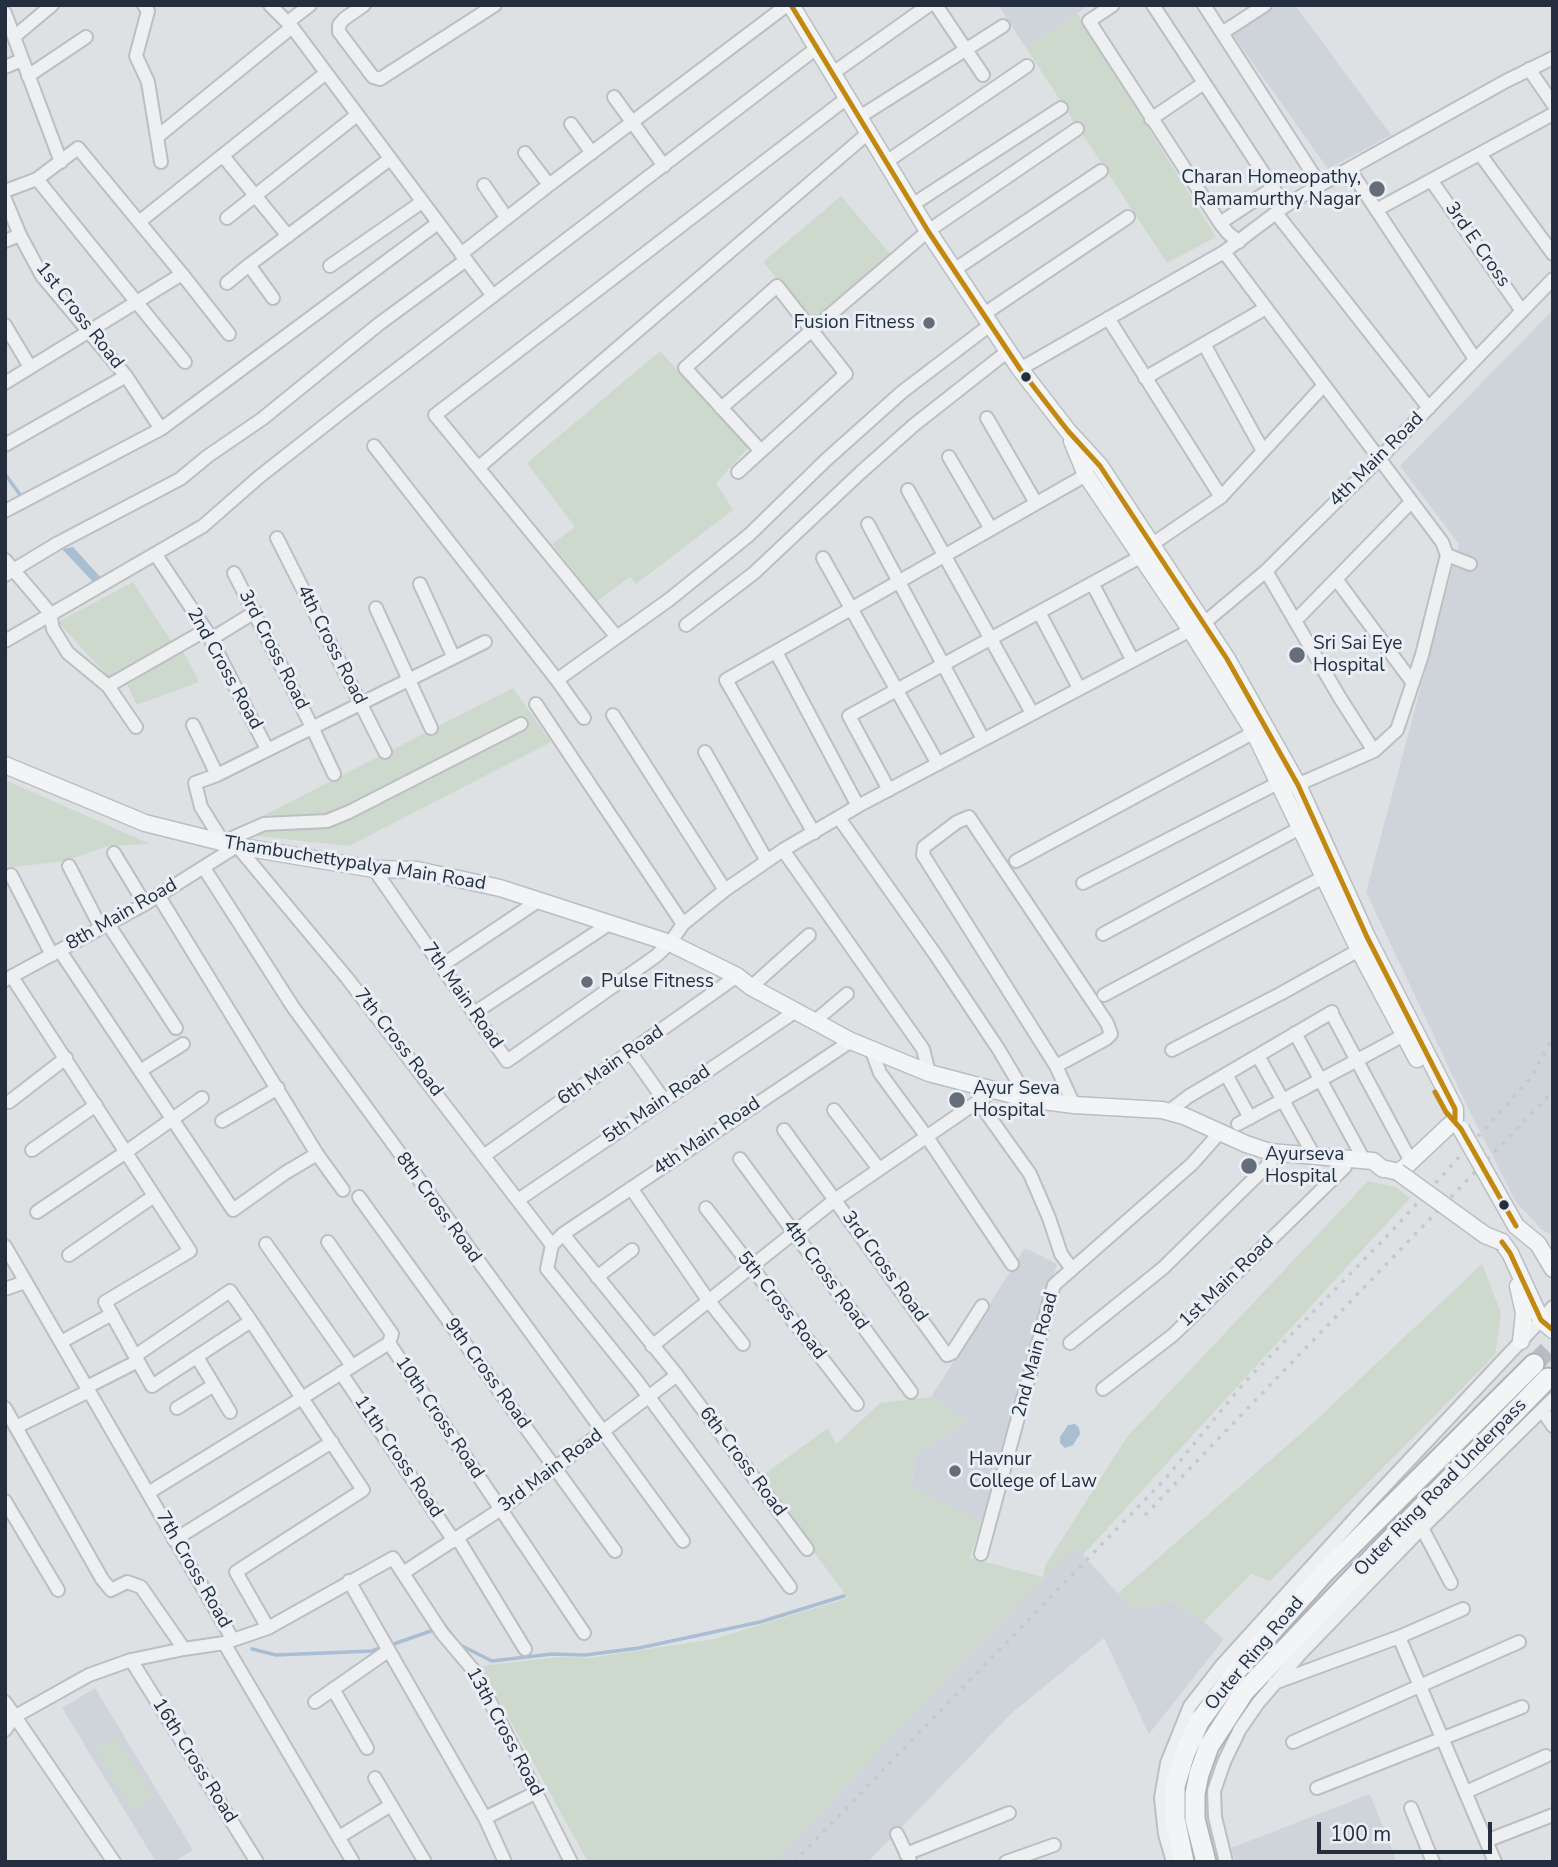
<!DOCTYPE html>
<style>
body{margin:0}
#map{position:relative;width:1558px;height:1867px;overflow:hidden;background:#dee1e4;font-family:"Nunito Sans",sans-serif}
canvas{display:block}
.frame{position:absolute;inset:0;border:7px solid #242e3f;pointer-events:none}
.scale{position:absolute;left:1317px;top:1822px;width:175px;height:32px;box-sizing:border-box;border:4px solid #242e3f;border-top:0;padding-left:9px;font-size:21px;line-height:24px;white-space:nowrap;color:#242e3f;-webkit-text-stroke:5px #eaeff5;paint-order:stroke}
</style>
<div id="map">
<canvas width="1558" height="1867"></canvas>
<div class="frame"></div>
<div class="scale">100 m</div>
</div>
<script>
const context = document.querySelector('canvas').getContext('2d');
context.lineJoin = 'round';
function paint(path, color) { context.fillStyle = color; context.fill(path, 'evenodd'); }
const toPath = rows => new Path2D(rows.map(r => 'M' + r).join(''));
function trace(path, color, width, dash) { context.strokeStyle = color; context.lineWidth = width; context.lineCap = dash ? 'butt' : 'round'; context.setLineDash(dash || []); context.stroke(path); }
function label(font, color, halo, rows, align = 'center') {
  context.font = font + ' "Nunito Sans",sans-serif'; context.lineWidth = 6; context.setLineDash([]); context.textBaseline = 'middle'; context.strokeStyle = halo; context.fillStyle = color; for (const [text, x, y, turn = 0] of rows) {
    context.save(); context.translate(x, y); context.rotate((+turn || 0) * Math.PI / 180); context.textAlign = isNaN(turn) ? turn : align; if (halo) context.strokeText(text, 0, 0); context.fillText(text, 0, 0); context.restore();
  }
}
paint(toPath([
 [998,5,1089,5,1026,48],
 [1276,5,1295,5,1391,135,1328,169,1233,35],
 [1553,310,1553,1236,1541,1229,1516,1202,1468,1108,1366,892,1459,544,1400,466],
 [1025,1248,1057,1264,982,1521,911,1489,915,1453,969,1423,931,1397],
 [1075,1546,1134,1611,1171,1601,1204,1622,1224,1639,1149,1734,1104,1638,1013,1712,868,1862,774,1862,964,1660],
 [95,1688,193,1850,174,1862,156,1862,62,1708],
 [1370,1794,1397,1862,1236,1862,1231,1848]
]), '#cfd4db');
paint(toPath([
 [1077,13,1216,237,1167,263,1026,48],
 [841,196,891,255,814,322,763,262],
 [660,351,748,448,716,483,733,510,636,584,630,577,597,601,552,544,575,527,527,463],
 [133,582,173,644,110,679,58,622],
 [183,651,199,682,137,705,127,685],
 [513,688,551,742,349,846,229,833],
 [5,780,150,844,108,846,65,861,5,868],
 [1368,1181,1396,1187,1410,1198,1083,1555,1075,1546,964,1660,774,1862,588,1862,480,1666,559,1657,589,1658,714,1639,848,1598,759,1478,828,1428,836,1444,880,1403,931,1397,969,1423,915,1453,911,1488,982,1521,970,1558,1043,1577,1045,1566,1127,1437],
 [1482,1264,1501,1313,1495,1355,1270,1581,1251,1574,1204,1622,1171,1601,1134,1611,1118,1593,1314,1422],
 [115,1736,153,1798,132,1811,95,1749]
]), '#ced9cd');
paint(toPath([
 [73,547,103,580,95,584,62,549],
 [1075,1424,1079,1428,1080,1434,1073,1445,1065,1448,1060,1443,1060,1437,1068,1425]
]), '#a9bed2');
trace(toPath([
 [5,474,23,499],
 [458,1644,492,1661,552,1654,585,1655,639,1648,760,1622,844,1596],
 [391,1645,445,1626,452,1635],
 [252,1649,276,1655,372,1651,383,1647]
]), '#a9bed2', 3.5);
trace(toPath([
 [1534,1364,1553,1345]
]), '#b9bdc3', 19, [19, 10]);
const minor = toPath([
 [144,5,148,11,136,56,148,82,157,137,292,27],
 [270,5,292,27,493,296],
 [364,5,344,19,339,25,339,32,373,77,380,79,495,5],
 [936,5,983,75],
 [1113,5,1089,21,1220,223,1228,233,1239,242],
 [1153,5,1285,206],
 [1204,5,1320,185],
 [5,13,61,162],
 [288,22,310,5],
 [1222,33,1265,5],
 [14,37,52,5],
 [5,67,22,60],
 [1529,69,1553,104],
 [833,73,929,5],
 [28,76,86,37],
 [614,97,664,166],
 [858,118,1003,26],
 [1151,119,1204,83],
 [571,124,592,153],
 [157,137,161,162],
 [525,153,549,185],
 [1480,154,1553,254],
 [223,156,288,236],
 [886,162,1027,66],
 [1350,170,1475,359],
 [37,179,185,362],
 [1431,180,1522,311],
 [484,185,506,217],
 [5,191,37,179,78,148,182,274,229,334],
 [5,199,20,235,42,276,126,376,161,429],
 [912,205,1061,108],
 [1376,210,1553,114],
 [1276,213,1429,408],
 [227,218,357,115],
 [139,222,326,73],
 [1220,223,1273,188],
 [5,241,20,235],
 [1224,252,1442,542,1447,555,1422,655,1397,730,1374,751,1290,788],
 [461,254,549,185,787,5],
 [249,265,390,159],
 [330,266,422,202],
 [954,270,1101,171],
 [227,283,249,265,273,298],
 [984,314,1128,217],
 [1108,318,1221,497],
 [5,325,30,367],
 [1204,344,1263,451],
 [1020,369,1224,252,1285,206,1320,185,1506,81,1553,58],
 [1145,378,1266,308],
 [5,383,182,274],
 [721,408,928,231,1077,129],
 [987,418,1036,503],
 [5,445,126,376],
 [374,446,557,680,584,718],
 [949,457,991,529],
 [479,467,867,134],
 [738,472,761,451,685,368,777,286,846,374,761,451],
 [908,490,1032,713],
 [5,511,161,429,438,223],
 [868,524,983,739],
 [277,538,385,752],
 [156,555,206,630,267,749],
 [1447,555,1470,564],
 [823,558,938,764],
 [5,560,50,613,53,629,68,653,108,686,206,630],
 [1266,571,1340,698,1374,751],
 [234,573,312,727,334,774],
 [5,575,58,543,180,479,208,456,262,419,379,324,466,260],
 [1336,579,1413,683],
 [1092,583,1132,659],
 [420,584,453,656],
 [376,608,431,728],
 [1039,612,1079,688],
 [1295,621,1411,502],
 [686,625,754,573,860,473,914,425,1008,351],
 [616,636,435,415,847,98],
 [211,639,255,612],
 [5,641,203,526,259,477,353,403,818,47],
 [485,642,217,775,195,783,201,807,223,842,264,824,327,821,349,812,521,724],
 [776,652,858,806],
 [557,680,670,599,749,535,826,460,902,392,990,325],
 [108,686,136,727],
 [536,704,683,924],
 [613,715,725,890],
 [193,725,217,775],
 [705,752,767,861],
 [889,790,849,716,1142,556,1151,545,1221,497,1324,385],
 [969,817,1107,1023,1111,1034,1106,1039,1056,1066,923,855,924,847,957,822,969,817],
 [839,818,935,954,999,1050,1028,1099],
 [814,833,726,680,1086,475],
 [783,850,923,1049,929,1073],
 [114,853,145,904],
 [1016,861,1262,728],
 [69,866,101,928],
 [204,868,293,1007,683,1541],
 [374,869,507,1061,656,956,670,943,683,924,725,890,783,850,858,806,1204,623,1266,571,1379,459,1553,279],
 [11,875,52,955],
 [1083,883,1280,782],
 [158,895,317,1154,343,1190],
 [108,924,176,1028],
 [1103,934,1300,828],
 [60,951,233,1210,285,1173,317,1154],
 [441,966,538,901],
 [12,977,190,1251,105,1302,135,1356],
 [5,980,145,904,237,846,347,978,552,1245,563,1234,851,1041],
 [751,987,809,935],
 [1104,995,1329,874],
 [474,1013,609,924],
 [1333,1016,1408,1156],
 [815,1021,847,994],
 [1295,1033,1364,1160],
 [871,1049,880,1073,927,1137,1012,1264],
 [1172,1050,1280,994,1359,950],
 [630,1052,664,1100],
 [1258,1056,1313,1154],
 [1056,1066,1074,1105],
 [140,1071,183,1044],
 [1226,1074,1250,1118],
 [978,1101,1030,1174,1049,1218,1061,1254,1072,1269],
 [9,1102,66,1058],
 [834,1110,879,1169],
 [1168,1112,1189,1096,1332,1012],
 [222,1121,278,1088],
 [1238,1124,1404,1035],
 [784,1130,947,1355,952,1353,982,1306],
 [32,1150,96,1105],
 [485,1155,737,976],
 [740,1159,911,1392],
 [631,1188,708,1300,743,1344],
 [359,1197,615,1551],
 [518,1200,796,1011],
 [706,1208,857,1404],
 [37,1212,126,1152,202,1098],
 [563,1234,677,1375,807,1549],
 [266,1244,352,1366],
 [552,1245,547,1269,637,1381,790,1587],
 [5,1246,233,1640],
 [69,1255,154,1196],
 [597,1277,632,1250],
 [5,1289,25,1282],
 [251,1321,152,1386,135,1356,230,1291,251,1321,302,1398,389,1343,392,1334,328,1242],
 [61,1342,112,1314],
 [389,1343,584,1633],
 [1070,1343,1163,1268,1272,1161],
 [652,1346,836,1199,996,1089],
 [197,1357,230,1412],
 [341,1373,454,1541],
 [87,1387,138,1361],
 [1103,1389,1173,1335,1345,1167],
 [5,1408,102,1579,111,1590,127,1582,141,1587,184,1649],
 [177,1408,214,1385],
 [1542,1410,1553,1426],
 [16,1427,89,1391],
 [148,1493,302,1398,363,1490,236,1572,268,1628],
 [5,1501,58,1590],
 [1422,1528,1451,1583],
 [458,1539,525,1649],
 [174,1540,332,1442],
 [981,1554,1054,1285,1192,1164,1215,1138],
 [403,1573,501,1509,677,1375],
 [349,1581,485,1818,505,1862],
 [1399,1637,1495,1862],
 [224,1643,353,1862],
 [131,1660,257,1862],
 [1274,1683,1399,1637,1463,1609],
 [333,1689,367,1748],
 [5,1702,114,1862],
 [315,1702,388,1651],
 [5,1730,14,1717,89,1675,131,1660,184,1649,224,1643,268,1628,393,1558,442,1633,475,1672,571,1862],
 [1293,1742,1519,1642],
 [375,1778,425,1862],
 [1317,1788,1522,1707],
 [1466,1792,1546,1756],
 [1411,1808,1433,1862],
 [485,1818,537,1792],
 [897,1834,910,1861],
 [339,1837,391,1805],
 [1486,1841,1553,1815],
 [906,1854,1009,1813],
 [1006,1862,1054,1845],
 [1173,1862,1165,1834,1161,1798,1167,1763,1190,1706,1222,1665,1369,1503,1553,1307],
 [1226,1862,1215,1817,1214,1791,1224,1762,1240,1729,1258,1703,1300,1654,1415,1535,1553,1399]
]);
const major = toPath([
 [791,5,928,231,1020,369,1068,431,1100,466,1227,659,1298,785,1367,937,1455,1109,1455,1120],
 [1072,441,1086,475,1190,629,1254,732,1359,950,1417,1059],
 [5,765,145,823,237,846,374,869,417,870,500,888,670,943,737,976,751,987,851,1041,929,1073,1028,1099,1074,1105,1162,1110,1184,1116,1246,1144,1270,1152,1373,1161,1383,1169],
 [1386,1169,1398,1172,1404,1168,1455,1120],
 [1507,1210,1516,1226,1538,1244,1553,1269],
 [1502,1242,1510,1253,1541,1320,1553,1330],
 [1518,1286,1524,1313,1521,1341]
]);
const highway = toPath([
 [1184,1862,1175,1819,1175,1786,1185,1753,1199,1722,1237,1670,1325,1572,1534,1364],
 [1206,1862,1195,1819,1195,1794,1199,1774,1209,1746,1244,1692,1346,1585,1548,1378]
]);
trace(minor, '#bcbfc2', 16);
trace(major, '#babec2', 19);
trace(highway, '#b0b4b9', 23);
trace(minor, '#edeff1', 12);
trace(major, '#f2f4f5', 16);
trace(highway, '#f2f4f5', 19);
trace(toPath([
 [1145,1515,1553,1091],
 [794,1862,1166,1478,1243,1384,1391,1232,1531,1078,1553,1037]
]), '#c6c8cc', 3.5, [3.5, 7]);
const majorBridge = toPath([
 [1461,1129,1507,1210],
 [1398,1172,1485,1235,1502,1242]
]);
trace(majorBridge, '#babec2', 19, []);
trace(majorBridge, '#f2f4f5', 16);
trace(toPath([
 [791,5,928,231,1020,369,1068,431,1100,466,1227,659,1298,785,1367,937,1455,1109,1455,1120],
 [1435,1092,1446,1112,1461,1129,1516,1226],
 [1502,1242,1510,1253,1541,1320,1553,1330]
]), '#c28810', 5);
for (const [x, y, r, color] of [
 [1377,189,9,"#656d79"],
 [929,323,7,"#656d79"],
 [1026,377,6,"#242e3f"],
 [1297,655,9,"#656d79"],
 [587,982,7,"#656d79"],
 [957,1100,9,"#656d79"],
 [1249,1166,9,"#656d79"],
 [1504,1205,6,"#242e3f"],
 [955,1471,7,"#656d79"]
]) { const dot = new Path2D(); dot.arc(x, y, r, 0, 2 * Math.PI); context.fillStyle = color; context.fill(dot); trace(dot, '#eaeff5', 2.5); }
label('19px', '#242e3f', '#eaeff5', [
 ["Charan Homeopathy,",1361,178,"right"],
 ["Ramamurthy Nagar",1361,200,"right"],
 ["Fusion Fitness",915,323,"right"],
 ["Sri Sai Eye",1313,644],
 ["Hospital",1313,666],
 ["Pulse Fitness",601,982],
 ["Ayur Seva",973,1089],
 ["Hospital",973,1111],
 ["Ayurseva",1265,1155],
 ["Hospital",1265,1177],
 ["Havnur",969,1460],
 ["College of Law",969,1482]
], 'left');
label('19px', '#242e3f', '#eaeff5', [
 ["3rd E Cross",1477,245,55],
 ["1st Cross Road",79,316,52],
 ["4th Main Road",1377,460,-45],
 ["4th Cross Road",331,645,63],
 ["3rd Cross Road",273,650,63],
 ["2nd Cross Road",224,669,61],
 ["Thambuchettypalya Main Road",355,864,9],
 ["8th Main Road",122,915,-30],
 ["7th Main Road",462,996,55],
 ["7th Cross Road",398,1043,52],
 ["6th Main Road",611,1066,-35],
 ["5th Main Road",657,1105,-34],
 ["4th Main Road",707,1137,-34],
 ["8th Cross Road",438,1208,54],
 ["3rd Cross Road",884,1267,54],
 ["4th Cross Road",825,1275,54],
 ["1st Main Road",1227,1282,-44],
 ["5th Cross Road",781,1306,52],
 ["2nd Main Road",1036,1355,-75],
 ["9th Cross Road",487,1374,54],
 ["10th Cross Road",439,1418,56],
 ["11th Cross Road",398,1457,56],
 ["6th Cross Road",742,1462,53],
 ["3rd Main Road",551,1471,-37],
 ["Outer Ring Road Underpass",1441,1488,-46],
 ["7th Cross Road",193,1570,60],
 ["Outer Ring Road",1255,1654,-50],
 ["13th Cross Road",504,1732,62],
 ["16th Cross Road",194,1761,58]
]);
</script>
